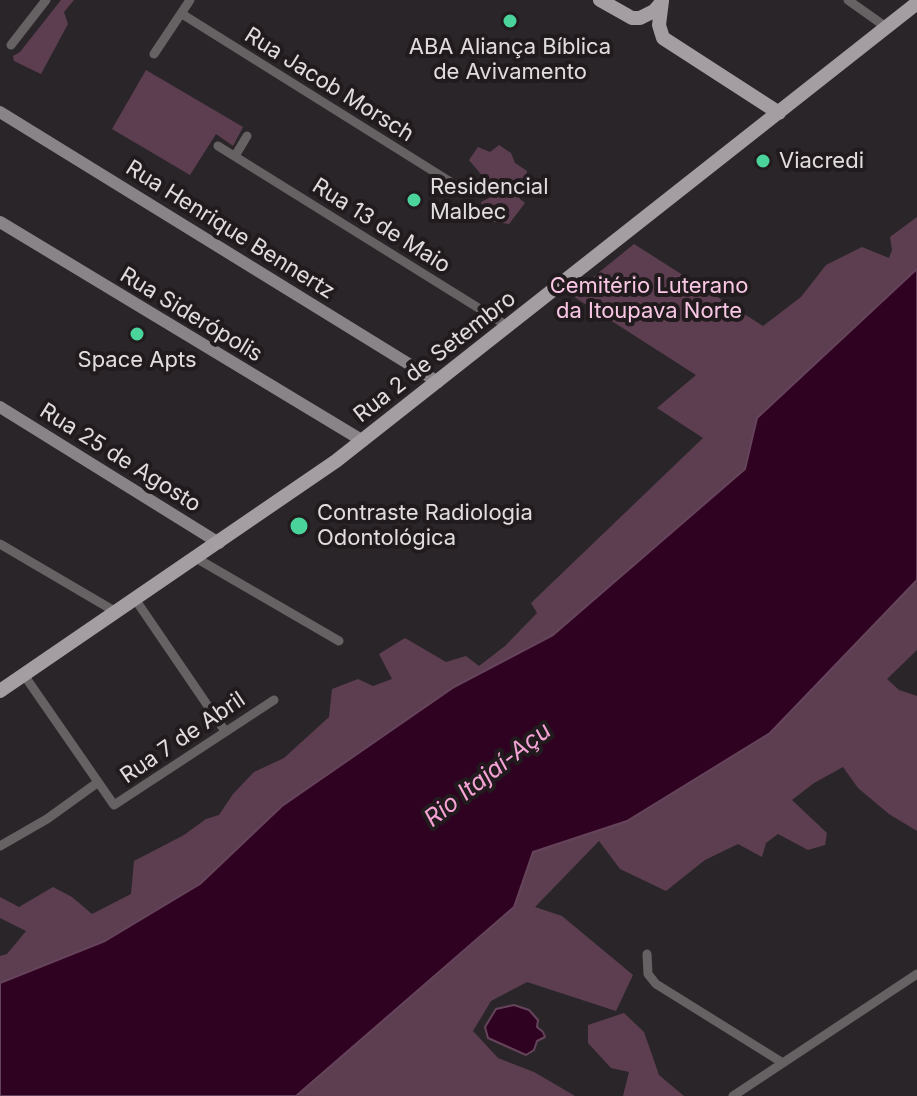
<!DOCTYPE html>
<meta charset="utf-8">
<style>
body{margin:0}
canvas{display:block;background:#2a2528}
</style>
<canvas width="917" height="1096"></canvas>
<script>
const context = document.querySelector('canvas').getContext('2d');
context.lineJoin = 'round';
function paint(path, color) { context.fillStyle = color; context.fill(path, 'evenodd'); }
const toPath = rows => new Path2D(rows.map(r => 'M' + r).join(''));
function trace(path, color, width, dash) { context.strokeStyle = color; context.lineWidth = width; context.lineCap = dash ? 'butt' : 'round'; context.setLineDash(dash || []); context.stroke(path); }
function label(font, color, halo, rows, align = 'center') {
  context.font = font + ' Inter,sans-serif'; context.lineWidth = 8; context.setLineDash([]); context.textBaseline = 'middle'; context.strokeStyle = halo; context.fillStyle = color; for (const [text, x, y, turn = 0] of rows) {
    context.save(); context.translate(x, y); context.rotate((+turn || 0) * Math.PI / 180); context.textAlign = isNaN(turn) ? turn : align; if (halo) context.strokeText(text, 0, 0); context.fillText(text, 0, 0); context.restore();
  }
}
paint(toPath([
 [61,0,74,0,64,12,68,24,41,74,14,61,13,56,20,52],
 [146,70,243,127,233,146,216,134,190,175,112,129],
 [499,145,511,153,515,163,527,171,526,182,519,189,520,199,525,203,509,224,489,221,481,202,491,197,485,179,469,160,478,147,490,152],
 [917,217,917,269,757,418,745,469,553,635,454,687,282,806,200,884,105,941,0,983,0,956,7,954,26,931,0,918,0,897,19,907,53,887,72,897,92,914,131,894,134,861,184,835,206,819,219,815,233,794,254,772,284,758,329,717,332,689,358,679,373,686,392,679,379,654,405,638,446,662,466,656,479,666,505,646,537,613,531,603,703,438,657,408,696,375,571,295,634,244,763,326,801,297,826,265,862,247,889,258,892,250,890,237],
 [917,580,917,650,887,679,899,690,917,696,917,831,889,814,858,788,843,767,814,783,792,800,827,833,825,845,808,850,778,834,766,843,762,857,738,844,705,860,666,891,620,869,599,841,535,907,562,916,633,975,616,1011,527,982,491,1001,473,1031,498,1058,534,1072,575,1096,296,1096,514,908,533,852,627,821,770,733],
 [624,1013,644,1032,659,1075,684,1096,623,1096,629,1072,611,1068,588,1043,588,1025]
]), '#5d3e51');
const water = toPath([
 [917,269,917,580,770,733,627,821,533,852,514,907,296,1096,0,1096,0,983,105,941,200,884,282,806,454,687,553,635,745,469,757,418,917,269],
 [514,1005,529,1010,538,1020,537,1027,543,1032,545,1037,537,1041,534,1050,526,1055,488,1038,485,1027,496,1009,514,1005]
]);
paint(water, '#300222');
trace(water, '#65445b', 2);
trace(toPath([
 [848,0,886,27],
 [182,14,457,186],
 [11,45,46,0],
 [154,54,190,0],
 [218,146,509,327],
 [235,156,247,136],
 [0,544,116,612],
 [196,558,339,641],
 [135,599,225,731],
 [24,675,114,805,274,700],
 [0,846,47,819,97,783],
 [647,954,648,974,656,984,783,1063],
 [733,1096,917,974]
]), '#666264', 9);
trace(toPath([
 [0,112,438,382],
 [0,222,363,441],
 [0,407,219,543]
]), '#898487', 12);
trace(toPath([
 [600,0,632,18,640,18,654,11,661,3],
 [662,1,659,25,663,38,779,113],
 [0,691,336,461,917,3]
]), '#a49ea2', 14);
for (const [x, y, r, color] of [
 [510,21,8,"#4ad49c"],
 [763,161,8,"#4ad49c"],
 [414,200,8,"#4ad49c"],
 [137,334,8,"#4ad49c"],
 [299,526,10,"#4ad49c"]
]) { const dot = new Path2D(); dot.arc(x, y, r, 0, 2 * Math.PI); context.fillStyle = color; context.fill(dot); trace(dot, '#211b1e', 3); }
label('22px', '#e1dddf', '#211b1e', [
 ["ABA Aliança Bíblica",510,47,"center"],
 ["de Avivamento",510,72,"center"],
 ["Viacredi",779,161],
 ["Residencial",430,187],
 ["Malbec",430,212],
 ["Space Apts",137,360,"center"],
 ["Contraste Radiologia",317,513],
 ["Odontológica",317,538]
], 'left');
label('22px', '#e1dddf', '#211b1e', [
 ["Rua Jacob Morsch",329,85,32],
 ["Rua 13 de Maio",381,226,32],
 ["Rua Henrique Bennertz",230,230,32],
 ["Rua Siderópolis",191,315,31],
 ["Rua 2 de Setembro",435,357,-38],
 ["Rua 25 de Agosto",120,458,32],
 ["Rua 7 de Abril",183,738,-34]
]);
label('22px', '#f9c7e4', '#211b1e', [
 ["Cemitério Luterano",649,286],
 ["da Itoupava Norte",649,311]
]);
label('italic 24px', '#f5a3d5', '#211b1e', [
 ["Rio Itajaí-Açu",488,775,-38]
]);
</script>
